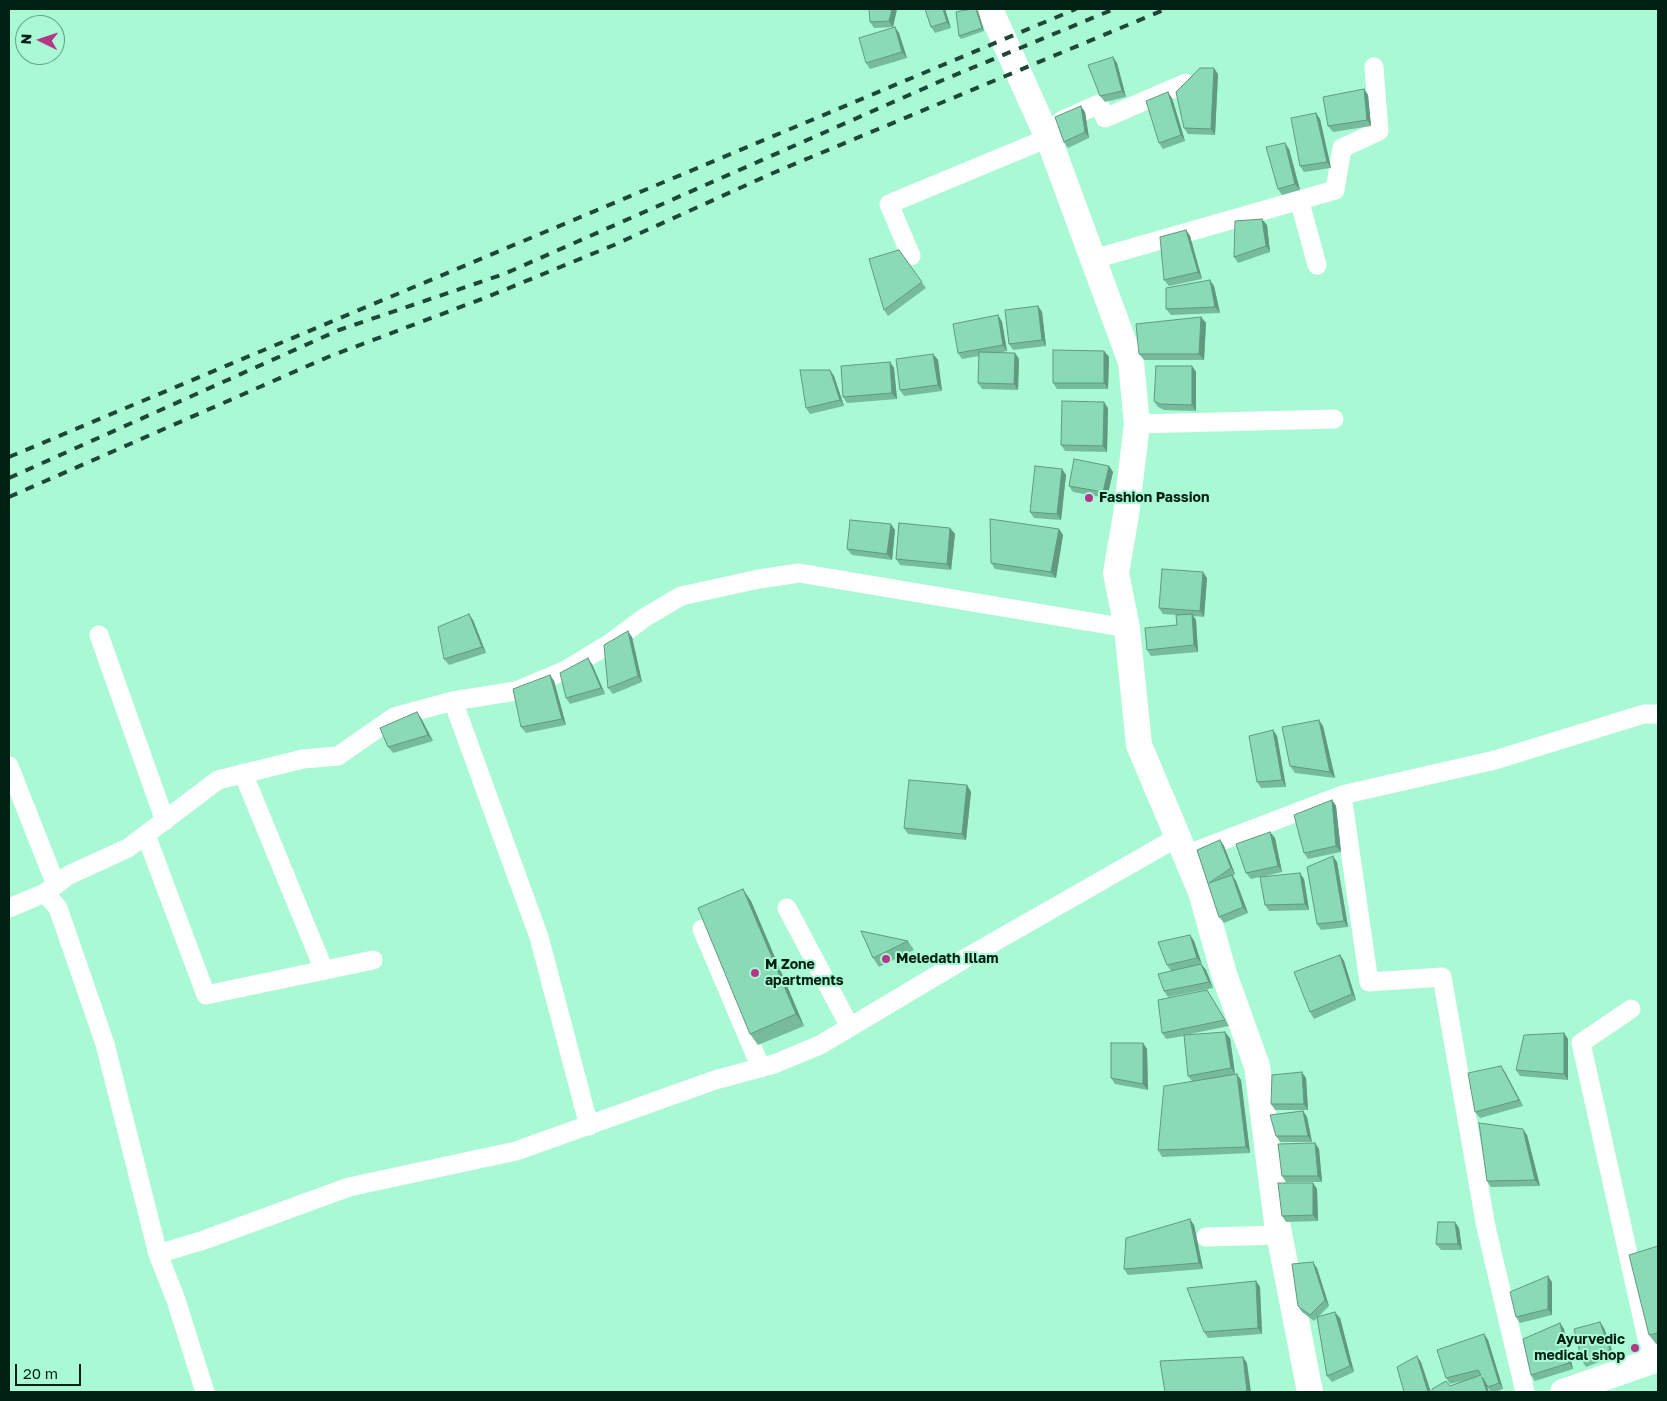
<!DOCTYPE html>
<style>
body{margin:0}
#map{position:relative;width:1667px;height:1401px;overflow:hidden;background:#a9f9d5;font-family:"Golos Text",sans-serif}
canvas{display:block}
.frame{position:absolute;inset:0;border:10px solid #002014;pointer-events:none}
.north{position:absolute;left:15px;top:15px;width:50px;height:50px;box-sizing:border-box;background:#a9f9d5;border:1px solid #65a288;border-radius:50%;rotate:274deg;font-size:14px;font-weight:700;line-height:20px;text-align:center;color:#002014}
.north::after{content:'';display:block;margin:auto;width:18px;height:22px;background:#b33788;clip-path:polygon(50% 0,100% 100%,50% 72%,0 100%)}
.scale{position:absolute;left:15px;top:1364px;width:66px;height:22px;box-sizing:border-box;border:2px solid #002014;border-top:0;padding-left:6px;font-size:15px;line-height:18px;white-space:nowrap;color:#002014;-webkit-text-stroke:4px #a9f9d5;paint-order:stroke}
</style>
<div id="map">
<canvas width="1667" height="1401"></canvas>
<div class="frame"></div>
<div class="north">N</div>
<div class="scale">20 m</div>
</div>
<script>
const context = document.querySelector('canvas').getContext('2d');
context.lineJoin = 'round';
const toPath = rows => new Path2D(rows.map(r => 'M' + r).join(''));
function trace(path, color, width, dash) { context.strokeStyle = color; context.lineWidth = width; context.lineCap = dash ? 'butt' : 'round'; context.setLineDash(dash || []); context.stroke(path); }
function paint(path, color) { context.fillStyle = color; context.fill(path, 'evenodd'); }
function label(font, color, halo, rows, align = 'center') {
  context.font = font + ' "Golos Text",sans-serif'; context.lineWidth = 4; context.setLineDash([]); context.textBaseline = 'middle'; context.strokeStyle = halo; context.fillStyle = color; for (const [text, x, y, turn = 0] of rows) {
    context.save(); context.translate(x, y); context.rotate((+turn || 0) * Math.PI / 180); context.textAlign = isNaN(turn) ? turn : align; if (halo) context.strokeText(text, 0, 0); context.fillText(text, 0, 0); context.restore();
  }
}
trace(toPath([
 [1061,121,1099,104,1105,118,1186,83],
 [1299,199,1317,265],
 [911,256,889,204,1048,138],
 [1094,259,1335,190,1342,148,1379,131,1374,67],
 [1137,424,1334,419],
 [99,635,165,821],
 [453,701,539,937,589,1126],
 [9,766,56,885],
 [243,773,324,970],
 [1342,795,1495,760,1644,714,1658,714],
 [146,835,206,995,373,960],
 [1185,855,1342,795,1369,982,1442,977,1486,1227,1525,1392],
 [45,893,69,875,128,848,218,780,303,759,338,756,394,717,453,701,516,691,566,670,609,644,644,618,681,596,759,579,799,573,1127,628],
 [9,908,45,893,58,908,105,1044,158,1254,176,1300,205,1392],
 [787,908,850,1027],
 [702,929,761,1068],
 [1631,1009,1581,1043,1652,1361],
 [1206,1237,1280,1235],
 [158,1254,204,1240,349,1187,516,1151,715,1080,774,1064,820,1045,966,958,1178,837]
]), '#fff', 19);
trace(toPath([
 [990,9,1051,145,1131,362,1137,424,1126,515,1116,573,1127,628,1139,745,1201,892,1224,974,1257,1066,1277,1223,1310,1392],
 [1563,1392,1658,1359]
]), '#fff', 26);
trace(toPath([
 [9,457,1076,9],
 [9,478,339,330,504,274,943,80,1114,9],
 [9,497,328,357,487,297,614,245,773,173,1166,9]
]), '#1e4737', 4, [9, 9]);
paint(toPath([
 [897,9,893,27,874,28,870,22],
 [925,9,945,9,951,28,935,33,931,27],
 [978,11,984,31,961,39,959,36],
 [899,33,907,58,870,69,866,63],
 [1113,57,1117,63,1126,97,1105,102,1100,96],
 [1218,74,1215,135,1188,134,1184,128],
 [1364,89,1368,95,1371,126,1333,132,1328,126],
 [1172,98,1185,141,1163,149,1159,143],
 [1085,112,1089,138,1068,148,1064,142],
 [1316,113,1320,119,1331,168,1304,172,1300,166],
 [1289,149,1300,190,1282,195,1278,189],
 [1267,225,1270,252,1238,263,1234,257],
 [1186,230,1190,236,1202,279,1169,286,1164,280],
 [899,250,926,288,888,316,884,310],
 [1214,286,1220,313,1171,315,1166,309],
 [1038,306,1042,312,1046,346,1013,350,1009,344],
 [998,315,1002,322,1007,351,999,353,1015,353,1019,359,1018,390,982,389,978,383,979,356,962,359,958,353],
 [1201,317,1206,323,1204,360,1144,360,1139,354],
 [1104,351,1109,357,1108,389,1057,389,1053,383],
 [933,354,938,360,942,391,904,396,900,390],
 [890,362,894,368,897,399,847,403,843,397],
 [1192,366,1196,372,1196,411,1164,410,1158,407,1154,401],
 [834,376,844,406,810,414,806,408],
 [1108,408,1107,452,1065,451,1061,445],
 [1109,466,1113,472,1107,498,1073,492,1069,486],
 [1062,469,1066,475,1061,520,1034,518,1030,512],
 [950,528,955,534,951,570,900,565,896,559],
 [1059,529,1063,535,1056,578,995,569,991,563],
 [895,530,892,560,852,555,847,549],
 [1207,578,1204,617,1193,616,1196,620,1198,652,1151,656,1147,650,1177,625,1176,615,1163,614,1159,608],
 [473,620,486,653,449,665,444,659],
 [632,637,642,682,613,694,608,688],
 [592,664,605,694,570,704,566,698],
 [550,675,554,681,566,725,526,733,521,727],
 [421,718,433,741,393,753,388,747],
 [1323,726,1335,778,1295,773,1290,766],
 [1273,730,1277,736,1286,787,1261,788,1257,782],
 [967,785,971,792,966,840,908,834,904,828],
 [1332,800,1336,806,1341,852,1308,859,1304,853],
 [1270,832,1275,838,1282,872,1261,877,1304,879,1309,910,1269,911,1265,905,1260,877,1251,879,1246,873],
 [1220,840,1224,846,1235,874,1233,876,1236,881,1248,913,1224,923,1219,917,1197,850],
 [1337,862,1348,927,1321,930,1317,924],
 [751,901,804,1026,758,1045,750,1034],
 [1190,935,1194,941,1201,964,1206,970,1213,988,1168,997,1164,991,1171,971,1167,965],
 [908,941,914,950,879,967,873,958],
 [1340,955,1344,961,1356,1000,1314,1019,1310,1012],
 [1211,996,1229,1026,1185,1035,1230,1038,1235,1074,1241,1080,1250,1153,1162,1157,1158,1150,1192,1081,1188,1076,1184,1036,1166,1039,1162,1033],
 [1564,1033,1568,1039,1568,1080,1520,1076,1516,1070],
 [1143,1043,1147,1049,1148,1090,1115,1084,1111,1078],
 [1501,1066,1505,1072,1523,1106,1480,1118,1475,1112],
 [1306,1078,1308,1110,1275,1110,1271,1104],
 [1303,1111,1307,1117,1312,1142,1280,1142,1276,1136],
 [1527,1135,1540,1186,1491,1187,1487,1181],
 [1315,1143,1319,1149,1322,1182,1286,1182,1282,1176],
 [1313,1183,1317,1189,1318,1221,1286,1222,1282,1216],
 [1455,1222,1459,1228,1462,1250,1441,1250,1436,1244],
 [1194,1225,1203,1269,1128,1275,1124,1269],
 [1658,1246,1658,1344,1656,1344,1649,1335],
 [1317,1268,1329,1306,1318,1317,1340,1318,1354,1372,1332,1382,1327,1376,1317,1318,1314,1321,1302,1312,1298,1306],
 [1256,1281,1260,1287,1262,1334,1208,1338,1204,1332],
 [1552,1282,1552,1315,1520,1323,1516,1317],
 [1560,1323,1564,1329,1573,1369,1535,1381,1531,1375],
 [1604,1328,1614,1356,1586,1367,1582,1361],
 [1484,1334,1488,1340,1503,1389,1495,1392,1491,1392,1486,1385,1489,1392,1432,1392,1467,1380,1450,1384,1446,1378]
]), '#77bb9d');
paint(toPath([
 [892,9,897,9,893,27,889,21],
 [943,9,945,9,951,28,947,22],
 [976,9,978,11,984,31,982,28],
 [895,27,899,33,907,58,902,52],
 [1113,57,1117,63,1126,97,1122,91],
 [1214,68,1218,74,1215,135,1211,129],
 [1364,89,1368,95,1371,126,1367,120],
 [1168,92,1172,98,1185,141,1181,135],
 [1081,106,1085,112,1089,138,1085,132],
 [1316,113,1320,119,1331,168,1327,162],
 [1285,143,1289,149,1300,190,1295,184],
 [1262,219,1267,225,1270,252,1266,246],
 [1186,230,1190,236,1202,279,1198,272],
 [1210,280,1214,286,1220,313,1215,307],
 [1038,306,1042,312,1046,346,1042,340],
 [998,315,1002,322,1007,351,1003,345],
 [1201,317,1206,323,1204,360,1199,354],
 [1104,351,1109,357,1108,389,1104,383],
 [1015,353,1019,359,1018,390,1014,384],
 [933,354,938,360,942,391,938,385],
 [890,362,894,368,897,399,892,393],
 [1192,366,1196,372,1196,411,1192,405],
 [830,370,834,376,844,406,840,400],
 [1104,402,1108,408,1107,452,1103,446],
 [1109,466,1113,472,1107,498,1103,492],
 [1062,469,1066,475,1061,520,1057,514],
 [891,524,895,530,892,560,887,554],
 [950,528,955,534,951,570,947,564],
 [1059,529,1063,535,1056,578,1051,572],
 [1203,572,1207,578,1204,617,1200,611],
 [469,614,473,620,486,653,482,647],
 [1192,614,1196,620,1198,652,1194,645],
 [628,631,632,637,642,682,638,676],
 [588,658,592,664,605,694,601,688],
 [550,675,554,681,566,725,562,719],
 [417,712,421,718,433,741,428,735],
 [1319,720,1323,726,1335,778,1330,772],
 [1273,730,1277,736,1286,787,1282,780],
 [967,785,971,792,966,840,962,834],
 [1332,800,1336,806,1341,852,1336,846],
 [1270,832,1275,838,1282,872,1278,866],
 [1220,840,1224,846,1235,874,1231,868],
 [1333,856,1337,862,1348,927,1344,921],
 [1300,873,1304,879,1309,910,1305,904],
 [1232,875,1236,881,1248,913,1243,907],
 [743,889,751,901,804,1026,796,1014],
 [1190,935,1194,941,1202,964,1197,958],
 [1340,955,1344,961,1356,1000,1352,994],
 [1201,964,1206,970,1213,988,1209,982],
 [1225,1032,1230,1038,1235,1074,1231,1068],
 [1564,1033,1568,1039,1568,1080,1564,1074],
 [1143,1043,1147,1049,1148,1090,1143,1084],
 [1501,1066,1505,1072,1523,1106,1519,1100],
 [1302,1072,1306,1078,1308,1110,1304,1104],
 [1237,1074,1241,1080,1250,1153,1246,1147],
 [1303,1111,1307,1117,1312,1142,1308,1136],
 [1523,1129,1527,1135,1540,1186,1535,1180],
 [1315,1143,1319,1149,1322,1182,1318,1176],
 [1313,1183,1317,1189,1318,1221,1313,1215],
 [1190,1219,1194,1225,1203,1269,1199,1263],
 [1455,1222,1459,1228,1462,1250,1458,1244],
 [1313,1262,1317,1268,1329,1306,1325,1300],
 [1548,1276,1552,1282,1552,1315,1548,1309],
 [1256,1281,1260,1287,1262,1334,1258,1328],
 [1335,1312,1340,1318,1354,1372,1350,1366],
 [1600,1322,1604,1328,1614,1356,1610,1350],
 [1560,1323,1564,1329,1573,1369,1569,1363],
 [1484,1334,1488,1340,1503,1389,1499,1383],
 [1417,1356,1421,1362,1431,1392,1428,1392],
 [1243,1357,1247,1363,1251,1392,1248,1392,1247,1391],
 [1482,1377,1486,1383,1489,1392,1487,1392]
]), '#619980');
const building = toPath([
 [869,9,892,9,889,21,870,22,869,9],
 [925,9,943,9,947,22,931,27,925,9],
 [971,9,976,9,982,28,959,36,956,12,971,9],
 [895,27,902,52,866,63,859,38,895,27],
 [1113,57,1122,91,1100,96,1088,65,1113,57],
 [1200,68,1214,68,1211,129,1184,128,1176,92,1200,68],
 [1364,89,1367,120,1328,126,1323,97,1364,89],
 [1168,92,1181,135,1159,143,1146,101,1168,92],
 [1081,106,1085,132,1064,142,1055,117,1081,106],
 [1316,113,1327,162,1300,166,1291,118,1316,113],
 [1285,143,1295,184,1278,189,1266,147,1285,143],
 [1262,219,1266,246,1234,257,1235,221,1262,219],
 [1186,230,1198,272,1164,280,1160,237,1186,230],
 [899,250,922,282,884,310,869,259,899,250],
 [1210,280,1215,307,1166,309,1166,288,1210,280],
 [1038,306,1042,340,1009,344,1005,310,1038,306],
 [998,315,1003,345,958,353,953,324,998,315],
 [1201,317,1199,354,1139,354,1136,324,1201,317],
 [1053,350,1104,351,1104,383,1053,383,1053,350],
 [979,352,1015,353,1014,384,978,383,979,352],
 [933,354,938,385,900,390,896,359,933,354],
 [890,362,892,393,843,397,841,366,890,362],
 [1156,366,1192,366,1192,405,1160,404,1154,401,1156,366],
 [800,370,830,370,840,400,806,408,800,370],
 [1062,401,1104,402,1103,446,1061,445,1062,401],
 [1074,459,1109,466,1103,492,1069,486,1074,459],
 [1035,466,1062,469,1057,514,1030,512,1035,466],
 [990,519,1059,529,1051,572,991,563,990,519],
 [850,520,891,524,887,554,847,549,850,520],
 [899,523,950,528,947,564,896,559,899,523],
 [1162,569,1203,572,1200,611,1159,608,1162,569],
 [469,614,482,647,444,659,438,627,469,614],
 [1192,614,1194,645,1147,650,1145,628,1177,625,1176,615,1192,614],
 [628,631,638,676,608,688,604,645,628,631],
 [588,658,601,688,566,698,560,673,588,658],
 [550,675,562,719,521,727,513,689,550,675],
 [417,712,428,735,388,747,380,728,417,712],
 [1319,720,1330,772,1290,766,1282,727,1319,720],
 [1273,730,1282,780,1257,782,1249,736,1273,730],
 [909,780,967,785,962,834,904,828,909,780],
 [1332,800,1336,846,1304,853,1294,815,1332,800],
 [1270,832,1278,866,1246,873,1236,844,1270,832],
 [1220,840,1231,868,1209,883,1232,875,1243,907,1219,917,1197,850,1220,840],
 [1333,856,1344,921,1317,924,1307,867,1333,856],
 [1300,873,1305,904,1265,905,1260,877,1300,873],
 [743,889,796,1014,750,1034,698,908,743,889],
 [861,931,908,941,873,958,861,931],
 [1190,935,1197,958,1167,965,1158,942,1190,935],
 [1340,955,1352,994,1310,1012,1294,972,1340,955],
 [1201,964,1209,982,1164,991,1158,974,1201,964],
 [1207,990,1225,1020,1162,1033,1158,1000,1207,990],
 [1225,1032,1231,1068,1188,1076,1184,1035,1225,1032],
 [1564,1033,1564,1074,1516,1070,1524,1035,1564,1033],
 [1111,1043,1143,1043,1143,1084,1111,1078,1111,1043],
 [1501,1066,1519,1100,1475,1112,1468,1073,1501,1066],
 [1302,1072,1304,1104,1271,1104,1272,1075,1302,1072],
 [1237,1074,1246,1147,1158,1150,1164,1086,1237,1074],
 [1303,1111,1308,1136,1276,1136,1270,1115,1303,1111],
 [1479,1123,1523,1129,1535,1180,1487,1181,1479,1123],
 [1315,1143,1318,1176,1282,1176,1278,1144,1315,1143],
 [1278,1183,1313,1183,1313,1215,1282,1216,1278,1183],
 [1190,1219,1199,1263,1124,1269,1126,1238,1190,1219],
 [1438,1222,1455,1222,1458,1244,1436,1244,1438,1222],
 [1658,1246,1658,1333,1649,1335,1629,1255,1658,1246],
 [1313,1262,1325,1300,1310,1315,1298,1306,1292,1264,1313,1262],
 [1548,1276,1548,1309,1516,1317,1510,1292,1548,1276],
 [1256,1281,1258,1328,1204,1332,1187,1288,1256,1281],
 [1335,1312,1350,1366,1327,1376,1317,1317,1335,1312],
 [1600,1322,1610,1350,1582,1361,1574,1329,1600,1322],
 [1560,1323,1569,1363,1531,1375,1523,1339,1560,1323],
 [1484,1334,1499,1383,1488,1387,1482,1377,1487,1392,1432,1392,1432,1389,1446,1381,1450,1386,1481,1375,1478,1370,1446,1378,1437,1350,1484,1334],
 [1417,1356,1428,1392,1404,1392,1397,1367,1417,1356],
 [1243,1357,1247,1391,1240,1392,1165,1392,1160,1361,1243,1357]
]);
paint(building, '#8adab7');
trace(building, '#619980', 1);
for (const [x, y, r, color] of [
 [1089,498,5,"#b33788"],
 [886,959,5,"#b33788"],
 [755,973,5,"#b33788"],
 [1635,1348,5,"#b33788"]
]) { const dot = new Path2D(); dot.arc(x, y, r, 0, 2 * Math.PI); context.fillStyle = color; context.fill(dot); trace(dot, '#a9f9d5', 2); }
label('bold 14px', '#002014', '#a9f9d5', [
 ["Fashion Passion",1099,498],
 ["Meledath Illam",896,959],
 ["M Zone",765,965],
 ["apartments",765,981],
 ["Ayurvedic",1625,1340,"right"],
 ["medical shop",1625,1356,"right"]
], 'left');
</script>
